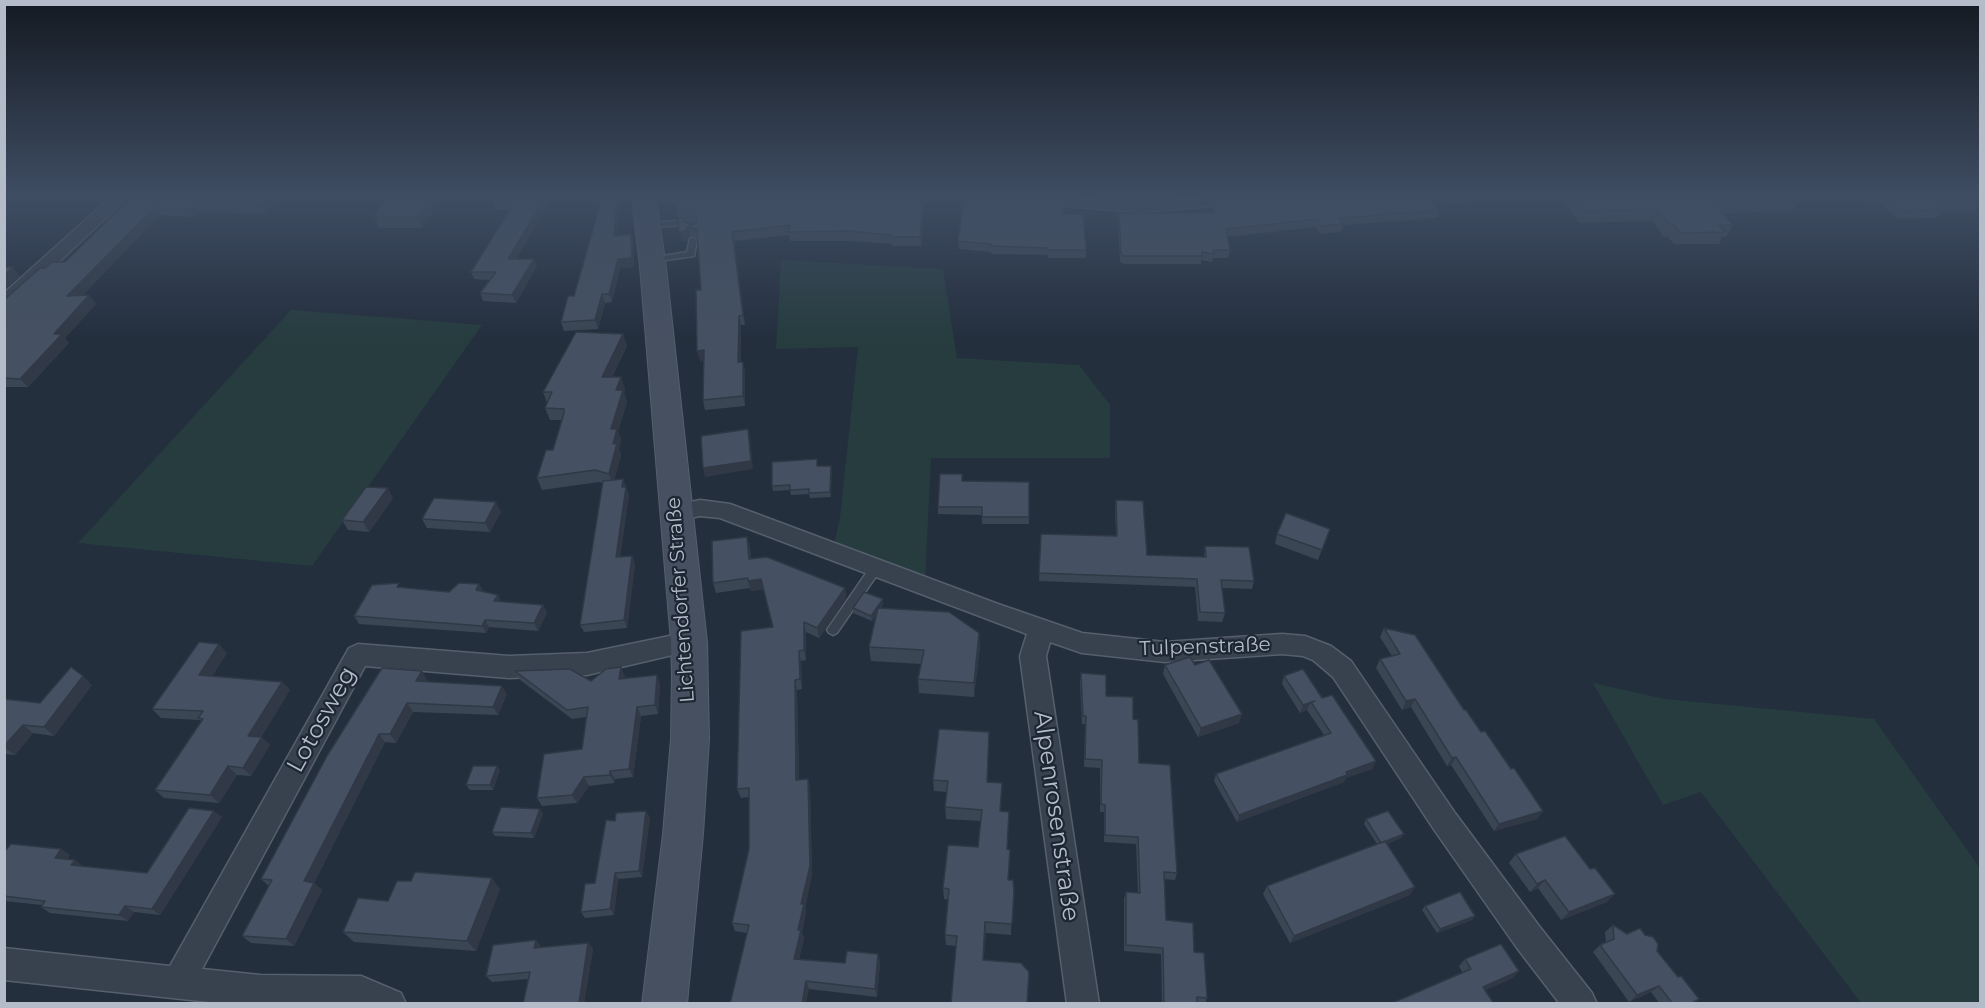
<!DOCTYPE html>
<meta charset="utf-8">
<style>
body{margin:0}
#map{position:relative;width:1985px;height:1008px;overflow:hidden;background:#242f3e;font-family:Montserrat,sans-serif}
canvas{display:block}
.frame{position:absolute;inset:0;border:6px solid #b4bcc9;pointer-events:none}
</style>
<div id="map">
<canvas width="1985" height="1008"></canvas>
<div class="frame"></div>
</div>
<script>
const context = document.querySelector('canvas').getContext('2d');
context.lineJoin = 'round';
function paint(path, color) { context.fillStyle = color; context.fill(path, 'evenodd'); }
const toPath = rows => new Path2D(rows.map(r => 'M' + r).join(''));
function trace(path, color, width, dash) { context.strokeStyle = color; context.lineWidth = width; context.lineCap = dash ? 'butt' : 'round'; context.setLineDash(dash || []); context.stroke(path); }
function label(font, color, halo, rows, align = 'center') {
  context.font = font + ' Montserrat,sans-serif'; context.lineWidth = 4.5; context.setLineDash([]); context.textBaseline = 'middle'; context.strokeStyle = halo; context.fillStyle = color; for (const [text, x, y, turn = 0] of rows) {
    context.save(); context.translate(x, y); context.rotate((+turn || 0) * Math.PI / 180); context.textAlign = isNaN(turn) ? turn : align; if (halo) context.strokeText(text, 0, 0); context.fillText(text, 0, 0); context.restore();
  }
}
paint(toPath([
 [781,260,943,269,957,358,1079,365,1110,405,1110,458,931,458,925,581,834,545,840,518,858,347,776,349],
 [291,310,482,325,312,566,78,543],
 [1593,683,1665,699,1874,719,1980,868,1980,1003,1861,1003,1701,792,1663,805]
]), '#263c3f');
const lane = toPath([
 [692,220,696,222,697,230,693,232,689,230,688,225,648,227,644,225,648,223,692,220],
 [690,238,693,238,697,240,694,256,652,262,648,260,652,258,687,252,690,238],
 [875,565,879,566,881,569,879,572,837,633,833,635,829,633,827,630,829,627,871,566,875,565]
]);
const street = toPath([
 [110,198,127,198,11,307,4,309,4,293,110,198],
 [1012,198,1068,198,1143,202,1206,198,1254,198,1246,203,1143,212,1020,203,1012,198],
 [700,500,730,504,998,604,1082,633,1165,642,1282,634,1305,636,1331,646,1351,661,1455,813,1539,926,1592,993,1597,1004,1560,1004,1517,948,1435,831,1333,677,1313,660,1303,656,1282,654,1165,662,1082,653,1050,642,1046,656,1099,1004,1067,1004,1020,656,1027,634,720,518,700,516,675,521,667,519,664,513,667,507,700,500],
 [689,632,698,635,702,642,698,649,587,675,509,678,365,666,202,969,260,975,361,976,401,993,406,1004,228,1004,4,980,4,948,170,966,349,648,358,644,509,656,587,653,689,632]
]);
const secondary = toPath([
 [632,198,656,198,666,267,707,642,709,739,703,834,687,1004,642,1004,663,834,671,739,672,674,671,642,640,267,632,198]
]);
trace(lane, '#565f6c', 3);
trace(street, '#565f6c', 3);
trace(secondary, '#565f6c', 2);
paint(lane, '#38414e');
paint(street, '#38414e');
paint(secondary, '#465061');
paint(toPath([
 [131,198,291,198,289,201,277,201,264,214,200,211,193,217,160,215,83,295,96,304,65,338,69,343,28,387,4,387,4,300,45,268,65,262],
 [354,198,442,198,423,228,379,228,374,216,385,200,355,199],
 [552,198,516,259,537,266,516,303,483,301,480,293,490,280,474,279,471,272,510,210,495,210,492,202],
 [602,198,620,198,617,235,631,234,633,242,634,267,620,268,612,302,605,303,598,329,564,331,561,322,574,296],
 [669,198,925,198,921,246,892,246,892,244,850,241,790,241,789,235,734,241,745,325,741,325,741,362,745,371,745,406,705,410,703,400,704,360,700,361,701,290,698,238,690,236,687,241,682,241,676,204,670,205],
 [684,218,692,218,697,222,692,225,686,223],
 [1440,198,1469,198,1468,202,1445,204],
 [1561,198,1798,198,1800,199,1793,211,1722,213,1733,225,1726,237,1722,237,1719,244,1674,244,1668,237,1664,237,1652,221,1579,223],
 [1862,198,1973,198,1979,203,1973,211,1943,211,1937,218,1898,219,1879,202,1868,203],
 [1214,200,1440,210,1437,218,1343,225,1341,232,1320,234,1316,227,1227,237,1230,250,1228,258,1213,258,1212,262,1201,260,1201,264,1124,264,1120,262,1118,221,1119,213,1213,213],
 [1065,209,1064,214,1086,250,1086,258,1048,258,1048,255,991,254,991,252,959,249,958,241],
 [623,334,627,346,612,377,625,389,624,392,627,402,618,431,621,440,619,449,621,455,614,480,623,479,629,495,620,557,632,556,635,564,627,628,584,632,580,625,603,483,599,482,542,490,537,478,553,450,562,420,550,420,545,408,547,403,543,392],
 [818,466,831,466,831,497,810,498,809,494,791,495,790,490,773,491,772,486],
 [963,481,1029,517,1029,524,982,524,982,515,938,514,938,507],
 [393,498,369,532,348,530,342,520],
 [1116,500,1147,555,1204,557,1205,546,1254,581,1252,589,1222,588,1225,613,1222,622,1198,621,1195,587,1039,581,1041,534,1116,536,1115,508],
 [501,512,490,532,427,528,422,519],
 [1330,529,1318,560,1275,544,1277,534],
 [747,537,750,547,751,559,845,588,846,598,819,638,806,632,806,660,801,661,802,689,797,690,799,780,808,779,810,788,812,874,805,908,806,912,802,932,804,938,799,959,845,963,878,954,880,962,877,997,809,989,747,933,735,931,732,923,749,849,749,797,741,798,737,789,773,627,764,589,751,591,750,588,716,593,713,583],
 [479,584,483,591,498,595,501,602,543,605,547,613,538,631,489,627,486,633,359,624,354,616,403,588,449,592],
 [883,604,881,608,979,633,980,646,974,697,919,693,918,679,921,664,871,661,869,647,877,614,872,621,853,613,853,608],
 [1384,628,1464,710,1543,811,1537,819,1494,831,1451,765,1447,766,1411,707,1402,710,1376,668,1380,659,1392,656,1380,637],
 [227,653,212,676,282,682,290,690,261,737,270,745,251,776,237,775,219,803,164,798,155,790,201,721,200,720,161,718,152,709],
 [1165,665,1195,665,1239,723,1198,737,1163,674],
 [515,671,591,681,625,676,624,679,660,684,658,714,641,716,633,777,615,779,614,783,589,786,577,803,542,806,537,798,582,749,586,717,572,719,520,680],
 [1081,673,1133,719,1139,763,1177,873,1175,880,1164,879,1166,920,1194,952,1207,998,1205,1004,1162,1004,1161,954,1124,951,1124,899,1126,892,1138,893,1136,844,1104,842,1104,812,1100,812,1100,768,1084,767,1085,724,1082,724,1080,682],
 [1284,676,1322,698,1376,761,1372,769,1346,778,1344,782,1237,822,1214,781,1216,774,1324,735,1307,710,1300,713,1282,684],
 [427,680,426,682,507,694,498,715,413,712,396,743,385,742,314,883,322,890,294,946,251,943,242,936,269,886,261,879,327,756],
 [92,685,54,736,33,733,15,755,4,754,4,699,40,703],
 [989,732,987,783,1001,811,1007,849,1009,880,1013,880,1011,935,986,933,983,960,1027,1004,956,946,946,945,945,935,948,900,944,899,943,888,978,847,981,821,946,819,945,807,947,792,934,791,933,780],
 [500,770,493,790,470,790,466,785],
 [543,813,534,838,495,836,492,832],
 [222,817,160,915,134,912,128,921,50,913,41,907,42,905,4,901,4,852,70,855,67,859,83,866,147,873],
 [650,817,642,877,618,879,614,915,585,918,581,912,595,883,615,821],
 [1366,819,1401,838,1387,844,1410,895,1290,943,1263,894,1267,886,1377,844,1364,824],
 [1516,854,1607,902,1561,920,1538,888,1530,892,1509,863],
 [500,889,476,951,354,942,343,932,388,901],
 [1425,906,1472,920,1437,933,1422,910],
 [1613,925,1657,951,1678,977,1699,999,1694,1004,1660,1004,1651,992,1629,1002,1593,952,1600,945,1606,942,1605,932],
 [536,940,541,947,588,943,593,949,584,1004,523,1004,528,979,492,982,486,976],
 [1465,959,1513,978,1462,972,1459,966]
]), '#3b4654');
paint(toPath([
 [268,198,275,198,277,201,264,214,259,206],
 [429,198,442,198,423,228,418,216],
 [545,198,552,198,511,267,508,259],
 [617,198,620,198,616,244,614,236],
 [924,198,925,198,921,246,920,237],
 [194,203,200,211,193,217,188,209],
 [155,207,160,215,74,304,67,296],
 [688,226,690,236,687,241,682,241,679,232],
 [732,232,734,241,745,325,743,315],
 [631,234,633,242,634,267,620,268,612,302,609,294,618,259],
 [534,259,537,266,516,303,512,295],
 [13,267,20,276,4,290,4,275],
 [602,294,605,303,598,329,595,320],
 [89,295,96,304,65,338,69,343,28,387,20,379,54,334],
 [739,316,741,325,741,372,738,362],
 [623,334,627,346,606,388,602,377],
 [704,350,707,360,700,361,697,351],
 [743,362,745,371,745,406,743,396],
 [621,377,625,389,624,392,627,402,618,431,621,440,619,449,621,455,613,486,609,474,613,444,611,429,616,390],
 [748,429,750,438,753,469,705,477,703,468],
 [831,466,832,471,831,497,830,492],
 [623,479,629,495,619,565,616,557],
 [388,488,393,498,369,532,363,522],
 [496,502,501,512,490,532,485,523],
 [747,537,750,547,751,569,749,559],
 [632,556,635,564,627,628,624,620],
 [761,579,764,589,751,591,748,581],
 [479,584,483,592,476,590],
 [845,588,846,598,819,638,817,628],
 [498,595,502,603,494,601],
 [883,599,883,604,872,621,871,616],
 [543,605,547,613,538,631,534,623],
 [485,620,489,627,486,633,482,626],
 [804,622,806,632,806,660,804,650],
 [979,633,980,646,974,697,974,683],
 [219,644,227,653,207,684,199,675],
 [799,651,801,661,802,689,800,679],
 [621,667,625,676,623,688,619,679],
 [422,671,427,680,422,690,416,681],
 [657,675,660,684,658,714,655,705],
 [83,676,92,685,54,736,44,727],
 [795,680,797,690,799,790,796,780],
 [282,682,290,690,256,744,248,736],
 [502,686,507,694,498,715,493,707],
 [1415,699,1411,707,1402,710,1406,701],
 [1311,702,1307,710,1300,713,1303,705],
 [407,703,413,712,396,743,390,734],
 [637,707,641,716,633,777,629,769],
 [1242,714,1239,723,1198,737,1201,728],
 [23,725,33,733,15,755,4,747],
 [379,734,385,742,314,883,322,890,294,946,286,939,304,881],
 [262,737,270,745,251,776,243,768],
 [1456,757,1451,765,1447,766,1452,758],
 [1376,761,1372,769,1346,778,1344,782,1237,822,1239,815,1346,772],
 [228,766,237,775,219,803,210,795],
 [497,766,500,770,493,790,490,785],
 [610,771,615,779,614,783,610,775],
 [584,777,589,786,577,803,572,795],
 [808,779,810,788,812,874,805,908,806,912,802,932,804,938,797,967,794,959,801,904],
 [540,809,543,813,534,838,531,833],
 [214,811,222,817,160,915,152,909],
 [646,811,650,817,642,877,639,871],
 [1543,811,1537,819,1494,831,1499,824],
 [1404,834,1401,838,1379,847,1381,843],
 [61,849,70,855,64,864,55,858],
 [75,860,83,866,71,865],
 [615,873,618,879,614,915,610,909],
 [492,878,500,889,476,951,467,941],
 [1545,880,1538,888,1530,892,1537,884],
 [1415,887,1410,895,1290,943,1294,936],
 [1615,894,1607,902,1561,920,1569,912],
 [125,906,134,912,128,921,119,915],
 [1475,916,1472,920,1437,933,1440,929],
 [985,922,986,933,983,970,983,960],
 [536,940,541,947,540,954,534,948],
 [588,943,593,949,584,1004,580,1004,579,1003],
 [878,954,880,962,877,997,875,989],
 [1519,971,1513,978,1477,994,1483,987],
 [806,981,809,989,806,1004,802,1004],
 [1659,986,1651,992,1629,1002,1637,995]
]), '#303945');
const building = toPath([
 [131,198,268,198,259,206,194,203,188,209,155,207,67,296,89,295,54,334,62,334,20,379,4,378,4,300,40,268,45,268,52,262,65,262,131,198],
 [386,198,429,198,418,216,374,216,386,198],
 [495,198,545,198,508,259,534,259,512,295,480,293,496,272,471,272,514,203,492,202,495,198],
 [602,198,617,198,614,236,631,234,632,258,618,259,609,294,602,294,595,320,561,322,568,296,574,296,602,198],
 [676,198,924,198,920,237,891,237,891,235,849,231,788,232,790,225,732,232,743,315,739,316,738,362,743,362,743,396,703,400,704,350,697,351,696,290,701,290,697,230,688,226,685,231,679,232,678,218,684,218,686,223,692,225,697,222,696,212,690,209,677,209,676,198],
 [964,198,1020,198,1066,201,1063,214,1083,214,1086,250,1048,250,1048,248,991,246,991,244,958,241,964,198],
 [1244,198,1430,198,1440,210,1339,218,1343,224,1322,226,1318,219,1226,229,1230,250,1213,250,1214,254,1202,252,1202,256,1124,256,1121,254,1119,213,1214,213,1214,200,1244,198],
 [1574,198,1798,198,1800,199,1712,202,1733,225,1719,225,1725,232,1681,233,1674,225,1670,225,1657,210,1584,211,1574,198],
 [1888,198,1973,198,1979,203,1934,203,1943,210,1903,211,1888,198],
 [4,267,13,267,4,275,4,267],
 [576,332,623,334,602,377,621,377,616,390,623,390,611,429,617,429,613,444,617,443,609,474,595,470,537,478,546,450,553,450,564,413,564,409,545,408,552,392,543,392,576,332],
 [748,429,751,461,703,468,701,436,748,429],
 [817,459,817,466,831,466,830,492,809,493,809,489,790,490,790,485,772,486,772,462,817,459],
 [940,474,962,474,962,481,1029,482,1029,517,982,517,982,507,938,507,940,474],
 [623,479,622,487,626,487,616,557,632,556,624,620,580,625,603,481,623,479],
 [366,487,388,488,363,522,342,520,366,487],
 [434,498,496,502,485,523,422,519,434,498],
 [1116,500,1143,501,1147,555,1206,557,1205,546,1249,547,1254,581,1221,580,1225,613,1200,612,1197,579,1039,573,1041,534,1117,536,1116,500],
 [1286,513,1330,529,1322,550,1277,534,1286,513],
 [747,537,749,559,767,557,845,588,817,628,804,622,804,650,799,651,800,679,795,680,796,780,808,779,810,866,801,904,804,904,798,930,801,930,794,959,845,963,847,951,878,954,875,989,806,981,802,1004,730,1004,749,925,732,923,749,849,749,788,737,789,741,631,773,627,761,579,748,581,748,578,713,583,712,541,747,537],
 [399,583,397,587,449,592,459,583,479,584,476,590,498,595,494,601,543,605,534,623,485,620,482,626,354,616,372,585,399,583],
 [864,592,883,599,871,616,853,608,864,592],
 [878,608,949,612,979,633,974,683,918,679,924,650,869,647,878,608],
 [1384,628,1415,635,1464,710,1466,710,1481,732,1485,731,1511,769,1514,768,1543,811,1499,824,1456,757,1452,758,1415,699,1406,701,1380,659,1400,654,1384,628],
 [199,642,219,644,199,675,282,682,248,736,262,737,243,768,228,766,210,795,155,790,203,719,198,718,203,711,152,709,199,642],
 [1190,657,1195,665,1209,660,1242,714,1201,728,1165,665,1190,657],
 [71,667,83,676,44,727,23,725,4,746,4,699,40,703,71,667],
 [621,667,619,679,657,675,655,705,637,707,629,769,610,771,610,775,584,777,572,795,537,798,544,754,582,749,588,707,567,710,515,671,570,669,591,681,606,669,621,667],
 [382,668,422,671,416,681,502,686,493,707,407,703,390,734,379,734,304,881,314,883,286,939,242,936,272,880,261,879,327,756,382,668],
 [1303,669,1322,698,1332,695,1376,761,1346,772,1347,775,1239,815,1216,774,1331,733,1311,702,1315,701,1303,705,1284,676,1303,669],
 [1081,673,1106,675,1106,696,1133,697,1133,719,1138,720,1139,763,1170,765,1177,873,1164,872,1166,920,1193,923,1194,952,1204,953,1207,998,1197,997,1197,1004,1164,1004,1163,948,1126,945,1126,892,1140,893,1138,837,1105,835,1105,805,1101,804,1102,760,1085,759,1086,716,1083,716,1081,673],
 [939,729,989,732,987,782,1002,783,1000,811,1009,812,1007,849,1010,850,1008,880,1013,880,1014,891,1012,924,985,922,983,960,1021,963,1029,972,1027,1004,951,1003,957,936,945,935,949,889,943,888,948,845,978,847,982,810,945,807,948,781,933,780,939,729],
 [473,766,497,766,490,785,466,785,473,766],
 [501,807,540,809,531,833,492,832,501,807],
 [189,808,214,811,152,909,125,906,119,915,41,907,45,901,4,896,4,852,11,844,61,849,55,858,75,860,71,865,147,873,189,808],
 [646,811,639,871,615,873,610,909,581,912,585,884,595,883,606,820,615,821,616,813,646,811],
 [1388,811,1404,834,1381,843,1366,819,1388,811],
 [1565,836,1590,869,1595,868,1615,894,1569,912,1545,880,1537,884,1516,854,1565,836],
 [1385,841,1415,887,1294,936,1267,886,1385,841],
 [415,872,492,878,467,941,343,932,358,898,388,901,397,881,411,881,415,872],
 [1460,892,1475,916,1440,929,1425,906,1460,892],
 [1613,925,1627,934,1640,928,1645,935,1653,937,1658,944,1657,951,1678,977,1681,976,1699,999,1690,1004,1673,1004,1659,986,1637,995,1600,945,1614,939,1613,925],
 [536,940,534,948,588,943,579,1003,569,1004,523,1004,530,972,486,976,493,945,536,940],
 [1501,944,1519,971,1483,987,1494,1004,1390,1004,1471,969,1465,959,1501,944]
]);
paint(building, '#455162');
trace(building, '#303945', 1.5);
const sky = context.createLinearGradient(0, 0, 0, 339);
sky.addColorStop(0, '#141a22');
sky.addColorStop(0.58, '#3f4d63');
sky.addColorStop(1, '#3f4d6300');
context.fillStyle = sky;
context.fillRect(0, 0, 1985, 339);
label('20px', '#b4bcc9', '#1d2633', [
 ["Lichtendorfer Straße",681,600,-94],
 ["Tulpenstraße",1205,647,-2]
]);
label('24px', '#b4bcc9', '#1d2633', [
 ["Lotosweg",322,720,-61],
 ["Alpenrosenstraße",1056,816,82]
]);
</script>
